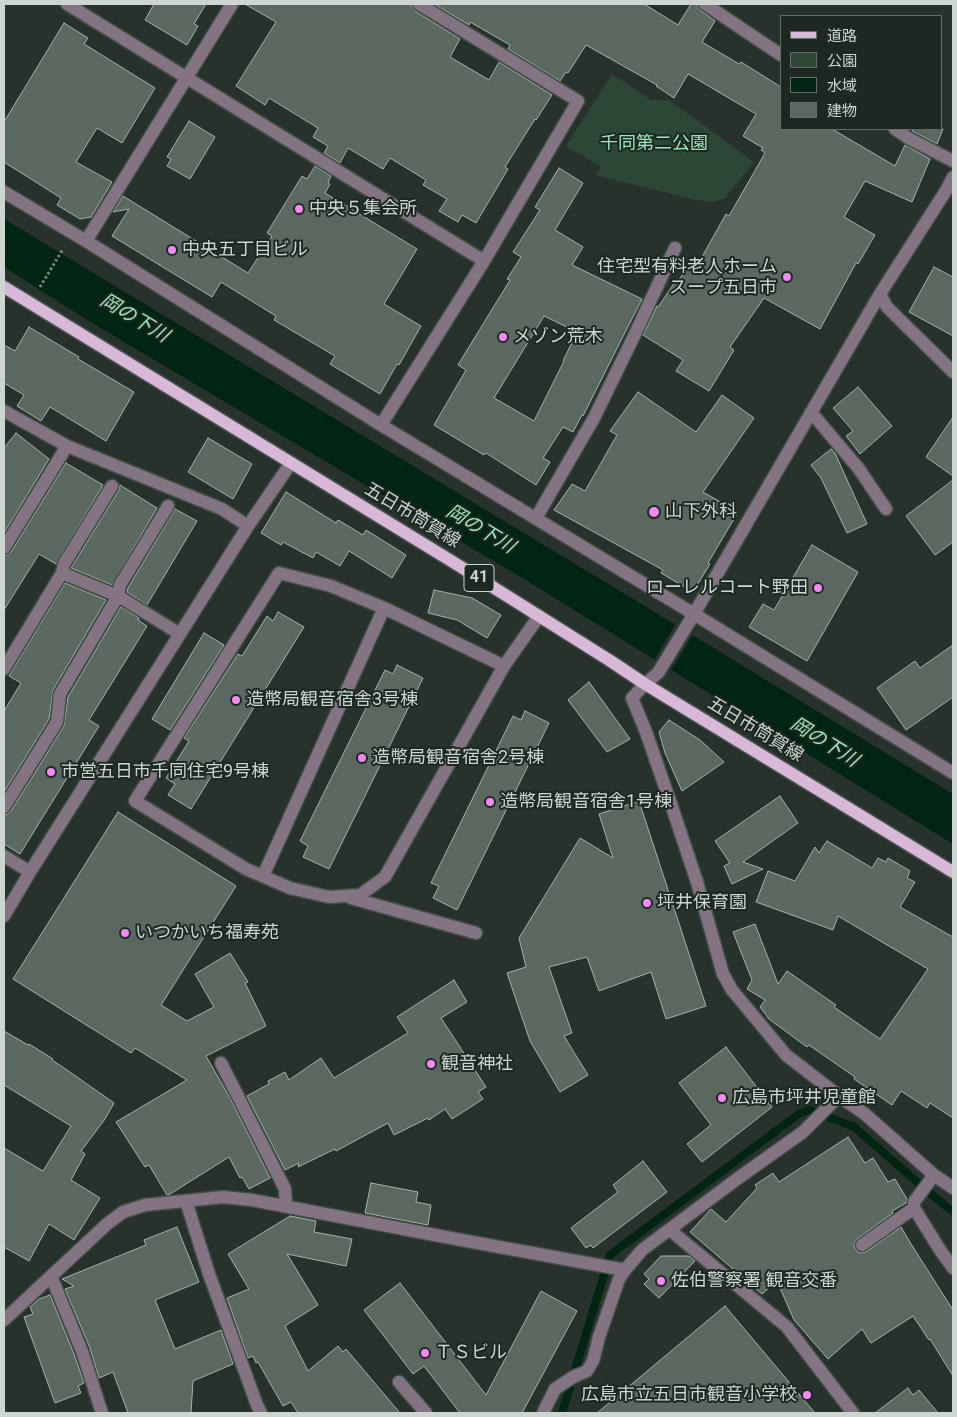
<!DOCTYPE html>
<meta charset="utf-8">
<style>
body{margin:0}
#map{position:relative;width:957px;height:1417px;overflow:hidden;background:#26322b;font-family:Roboto,"Noto Sans JP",sans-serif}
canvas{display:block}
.frame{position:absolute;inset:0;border:5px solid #cdd5d0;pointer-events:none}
.legend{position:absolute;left:780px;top:15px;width:162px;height:115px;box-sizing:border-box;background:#1c2821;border:1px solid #636d67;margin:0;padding:6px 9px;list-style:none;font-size:15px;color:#cdd5d0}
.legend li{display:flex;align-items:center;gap:10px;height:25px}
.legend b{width:25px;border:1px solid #636d67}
</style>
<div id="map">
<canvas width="957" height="1417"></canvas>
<div class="frame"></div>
<ul class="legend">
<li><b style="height:6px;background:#d9b7d8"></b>道路</li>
<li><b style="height:14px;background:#2b4837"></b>公園</li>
<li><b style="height:14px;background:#002512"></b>水域</li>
<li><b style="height:14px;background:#5b6860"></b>建物</li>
</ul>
</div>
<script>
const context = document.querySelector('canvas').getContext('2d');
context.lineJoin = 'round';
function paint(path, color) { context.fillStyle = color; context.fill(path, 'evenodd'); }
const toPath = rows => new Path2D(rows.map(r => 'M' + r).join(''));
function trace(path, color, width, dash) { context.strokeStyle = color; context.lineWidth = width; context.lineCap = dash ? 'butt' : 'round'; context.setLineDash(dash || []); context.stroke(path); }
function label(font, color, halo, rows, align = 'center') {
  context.font = font + ' Roboto,"Noto Sans JP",sans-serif'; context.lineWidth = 4; context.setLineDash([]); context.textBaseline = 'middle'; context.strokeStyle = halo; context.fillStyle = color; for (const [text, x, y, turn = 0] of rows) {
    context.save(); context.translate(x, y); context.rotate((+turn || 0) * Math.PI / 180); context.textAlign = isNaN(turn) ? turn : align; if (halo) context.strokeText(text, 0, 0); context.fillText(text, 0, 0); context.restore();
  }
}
paint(toPath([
 [612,74,651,100,669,100,754,162,725,198,713,202,696,200,595,175,601,167,566,146]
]), '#2b4837');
paint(toPath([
 [4,219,625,594,953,794,953,844,524,579,97,326,4,267]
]), '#002512');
paint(toPath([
 [676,623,694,633,670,672,653,662]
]), '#26322b');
trace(toPath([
 [562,1413,610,1255,800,1113,810,1110,854,1127,932,1195,953,1212]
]), '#002512', 8);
const building = toPath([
 [154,4,206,4,194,24,198,26,187,45,145,20,154,4],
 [245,4,411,4,412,7,415,11,460,39,450,57,489,80,499,62,552,95,536,120,535,119,505,167,508,169,476,223,462,215,458,222,439,211,447,199,423,185,426,180,390,158,383,169,348,148,340,163,324,153,328,146,313,137,318,128,269,98,265,105,236,86,276,22,245,4],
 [434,4,644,4,678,25,691,4,697,4,700,10,715,21,702,42,739,64,741,62,781,87,781,129,832,129,895,166,905,145,930,159,912,202,865,181,844,217,875,235,858,264,856,263,820,329,764,298,730,347,734,350,709,391,676,371,683,360,643,335,657,306,658,307,677,279,679,280,692,260,698,264,726,214,729,216,765,153,761,150,763,148,743,136,756,114,688,74,674,98,656,86,657,85,586,45,568,73,566,72,560,81,508,49,510,45,470,22,469,25,434,4],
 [64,23,88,38,84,44,155,88,122,143,97,128,76,162,112,182,91,217,80,219,57,205,61,198,4,162,4,122,64,23],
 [189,121,215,137,190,179,167,166,171,159,167,157,189,121],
 [914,129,943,129,937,144,914,132,912,131,914,129],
 [315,166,331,176,328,183,330,184,325,193,417,249,384,304,421,326,399,365,397,364,380,394,330,364,335,356,274,320,276,316,221,282,212,297,112,236,129,209,113,212,123,196,248,273,272,236,267,233,302,176,307,179,315,166],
 [559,168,583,183,555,230,583,247,572,265,642,299,583,416,582,415,573,432,563,427,543,458,550,462,536,485,486,453,484,455,434,425,466,370,458,365,510,280,507,279,521,257,513,252,540,210,535,207,559,168],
 [544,316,577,332,563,361,564,361,534,421,494,398,544,316],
 [934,267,953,277,953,336,909,312,934,267],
 [29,327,79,357,78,359,134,392,106,441,50,407,41,421,17,406,24,395,4,383,4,345,15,351,29,327],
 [858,387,892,426,860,454,846,436,853,431,833,408,858,387],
 [638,392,696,432,722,395,754,418,703,492,738,512,708,563,710,564,693,592,661,573,663,570,554,510,572,484,585,491,617,435,610,431,638,392],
 [953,417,953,476,926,457,953,417],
 [16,433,49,459,4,533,4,448,16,433],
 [208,438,252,464,233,499,188,472,208,438],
 [831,449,835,453,867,524,847,533,821,478,811,465,831,449],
 [66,463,103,485,56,564,39,554,4,610,4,556,7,555,11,552,66,463],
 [953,480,953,542,935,555,906,516,953,480],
 [120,485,157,508,112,585,71,568,119,490,120,485],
 [286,492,336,523,338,520,363,535,366,530,406,555,392,578,349,551,340,566,316,552,313,558,283,542,281,545,261,533,286,492],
 [175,509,197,521,147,605,127,592,128,588,175,509],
 [812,545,858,572,807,661,749,627,763,604,774,610,812,545],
 [65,583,106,600,53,690,49,719,4,792,4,711,21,683,9,676,65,583],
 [434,590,472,598,501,615,487,638,457,620,428,613,434,590],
 [121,607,139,618,138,620,147,626,89,720,99,726,20,854,4,844,4,815,8,814,11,811,64,726,68,697,121,607],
 [278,612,304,627,191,809,168,795,175,784,166,778,189,741,184,738,238,654,242,656,267,616,273,621,278,612],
 [204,633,224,645,170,730,152,719,204,633],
 [953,645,953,697,906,730,877,688,915,661,920,668,953,645],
 [397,665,423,678,329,869,303,857,308,846,300,841,385,670,393,674,397,665],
 [589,682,630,739,607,752,568,700,589,682],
 [525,711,549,723,457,910,433,898,439,886,431,883,513,716,521,720,525,711],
 [669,720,700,740,724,762,682,791,665,753,659,732,669,720],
 [780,796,798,823,743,862,763,869,732,884,724,866,730,863,715,841,780,796],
 [639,801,706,1006,666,1019,651,972,599,991,587,957,549,967,572,1033,564,1036,588,1075,560,1092,530,1041,507,973,526,967,519,938,580,838,613,858,599,814,639,801],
 [118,812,236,886,161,1005,187,1021,214,1007,195,974,230,953,248,982,245,983,266,1026,206,1056,230,1098,270,1178,249,1189,242,1177,240,1178,229,1157,170,1194,167,1195,149,1165,145,1167,116,1122,187,1080,135,1048,131,1053,13,979,118,812],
 [827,841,872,868,878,858,886,862,888,858,910,871,907,878,915,882,900,907,953,937,953,1118,930,1103,927,1108,901,1091,892,1105,854,1079,855,1077,809,1045,807,1047,769,1019,760,1007,765,1000,747,989,752,980,733,932,755,924,778,984,787,971,836,1005,834,1007,880,1039,928,969,838,916,833,930,756,902,768,871,795,881,815,847,819,853,827,841],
 [454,980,467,1002,441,1018,486,1087,478,1092,483,1099,452,1119,445,1109,429,1120,428,1118,394,1135,388,1123,336,1151,335,1149,298,1167,299,1163,285,1170,247,1096,269,1084,268,1081,285,1072,289,1080,321,1058,334,1078,408,1033,397,1017,454,980],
 [4,1031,28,1045,29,1044,53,1059,52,1060,67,1070,114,1103,105,1119,81,1151,85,1154,71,1180,100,1198,74,1240,49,1224,29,1261,4,1247,4,1148,43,1171,71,1126,4,1085,4,1031],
 [726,1047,772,1107,702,1162,687,1144,711,1125,679,1083,726,1047],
 [848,1137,865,1163,873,1158,888,1182,895,1179,907,1199,906,1203,892,1211,893,1213,857,1239,854,1245,855,1249,859,1253,866,1252,901,1227,911,1244,953,1310,953,1376,930,1339,929,1340,913,1316,871,1343,862,1329,828,1359,794,1320,777,1281,762,1294,690,1232,711,1209,726,1222,757,1188,755,1185,773,1173,779,1182,848,1137],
 [643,1161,667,1192,593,1248,591,1245,586,1248,571,1228,618,1192,613,1185,643,1161],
 [371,1183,418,1192,416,1202,431,1205,428,1225,365,1213,371,1183],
 [290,1216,316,1221,314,1232,352,1239,346,1266,287,1254,318,1305,285,1326,308,1371,338,1346,343,1352,346,1349,400,1413,298,1413,291,1402,283,1406,258,1362,256,1363,253,1356,248,1358,227,1298,249,1289,228,1254,290,1216],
 [177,1227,199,1282,155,1300,175,1349,221,1330,233,1364,193,1381,191,1413,128,1413,113,1372,99,1378,90,1348,65,1289,74,1286,62,1279,146,1245,144,1240,177,1227],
 [661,1256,689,1256,695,1261,659,1298,644,1284,649,1279,644,1274,661,1256],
 [400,1283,486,1395,541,1291,577,1311,522,1413,460,1413,424,1366,413,1374,364,1310,400,1283],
 [50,1295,74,1354,84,1383,78,1386,81,1393,55,1403,24,1317,33,1314,30,1307,39,1299,50,1295],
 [725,1306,815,1413,597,1413,725,1306],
 [908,1388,913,1395,919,1390,938,1413,875,1413,908,1388]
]);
paint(building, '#5b6860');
trace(building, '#a3b2a9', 1);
const minor = toPath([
 [67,4,484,261],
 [705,4,781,55],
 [895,129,910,139,953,161],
 [953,177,947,189,880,294,694,614,658,673,645,684,632,698,646,732,672,807,697,882,723,974,732,990,786,1055,839,1096,865,1114,934,1175,953,1188],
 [4,192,86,241,381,425,694,614,953,773],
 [86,241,232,4],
 [880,294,887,307,953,372],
 [4,411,67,446,222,509,248,526],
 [811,412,859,469,886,509],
 [381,425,484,261,578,101,419,4],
 [536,518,594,418,635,334,675,248],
 [4,548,67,446],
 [62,573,64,564,112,486],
 [504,666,384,608,331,586,279,573,135,801,246,869,290,888,329,897,360,895,385,877,504,666,539,616],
 [4,669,62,573,118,596,180,634],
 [4,807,57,722,60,694,118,596,120,585,168,506],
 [4,856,30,872],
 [263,876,384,608],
 [351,898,476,933],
 [4,916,30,872,248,526,291,463],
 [221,1063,285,1189,286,1206],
 [934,1175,914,1202,914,1208,940,1250,953,1268],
 [186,1201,209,1274,257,1405,261,1413],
 [670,1230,787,1327,853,1413],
 [862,1245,914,1208],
 [51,1276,82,1351,102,1413],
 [4,1320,107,1224,123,1212,145,1205,223,1197,252,1200,456,1239,625,1270,642,1250,737,1179,803,1132,839,1096],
 [399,1382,426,1413],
 [543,1413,555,1389,573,1377,587,1371,593,1361,599,1337,619,1279,625,1270]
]);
const major = toPath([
 [4,287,453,562,609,660,645,684,953,872]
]);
trace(minor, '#444f49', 15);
trace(major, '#444f49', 15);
trace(toPath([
 [40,287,63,249]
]), '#7b857f', 3, [2.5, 2.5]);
trace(minor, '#847383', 12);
trace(major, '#d9b7d8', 12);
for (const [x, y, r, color] of [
 [299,209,5,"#f28af2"],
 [172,250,5,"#f28af2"],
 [787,277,5,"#f28af2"],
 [503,337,5,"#f28af2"],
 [654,512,6,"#f28af2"],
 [818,588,5,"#f28af2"],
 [236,700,5,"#f28af2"],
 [362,758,5,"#f28af2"],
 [51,772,5,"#f28af2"],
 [490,802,5,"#f28af2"],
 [647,903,5,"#f28af2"],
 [125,933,5,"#f28af2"],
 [431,1064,5,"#f28af2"],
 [722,1098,5,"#f28af2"],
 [661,1281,5,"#f28af2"],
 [425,1353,5,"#f28af2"],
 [807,1395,5,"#f28af2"]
]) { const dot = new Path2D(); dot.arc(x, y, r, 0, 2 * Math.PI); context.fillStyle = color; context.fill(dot); trace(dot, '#1c2821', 2); }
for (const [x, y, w] of [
 [479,578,30]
]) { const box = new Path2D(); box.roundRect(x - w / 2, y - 13.5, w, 27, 4); context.fillStyle = '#1c2821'; context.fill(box); trace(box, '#cdd5d0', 1); }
label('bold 16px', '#cdd5d0', null, [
 ["41",479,578]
]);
label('18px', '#98e5b7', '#1c2821', [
 ["千同第二公園",654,144]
]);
label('18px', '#cdd5d0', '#1c2821', [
 ["中央５集会所",309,209],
 ["中央五丁目ビル",182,250],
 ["住宅型有料老人ホーム",777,267,"right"],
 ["スープ五日市",777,288,"right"],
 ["メゾン荒木",513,337],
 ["山下外科",665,512],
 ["ローレルコート野田",808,588,"right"],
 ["造幣局観音宿舎3号棟",246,700],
 ["造幣局観音宿舎2号棟",372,758],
 ["市営五日市千同住宅9号棟",61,772],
 ["造幣局観音宿舎1号棟",500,802],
 ["坪井保育園",657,903],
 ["いつかいち福寿苑",135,933],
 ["観音神社",441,1064],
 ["広島市坪井児童館",732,1098],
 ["佐伯警察署 観音交番",671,1281],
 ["ＴＳビル",435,1353],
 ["広島市立五日市観音小学校",797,1395,"right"]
], 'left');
label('18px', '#cdd5d0', '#1c2821', [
 ["五日市筒賀線",412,516,31],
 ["五日市筒賀線",755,730,31]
]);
label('italic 19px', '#9be8ba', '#1c2821', [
 ["岡の下川",134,319,31],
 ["岡の下川",480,530,31],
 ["岡の下川",824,743,32]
]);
</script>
